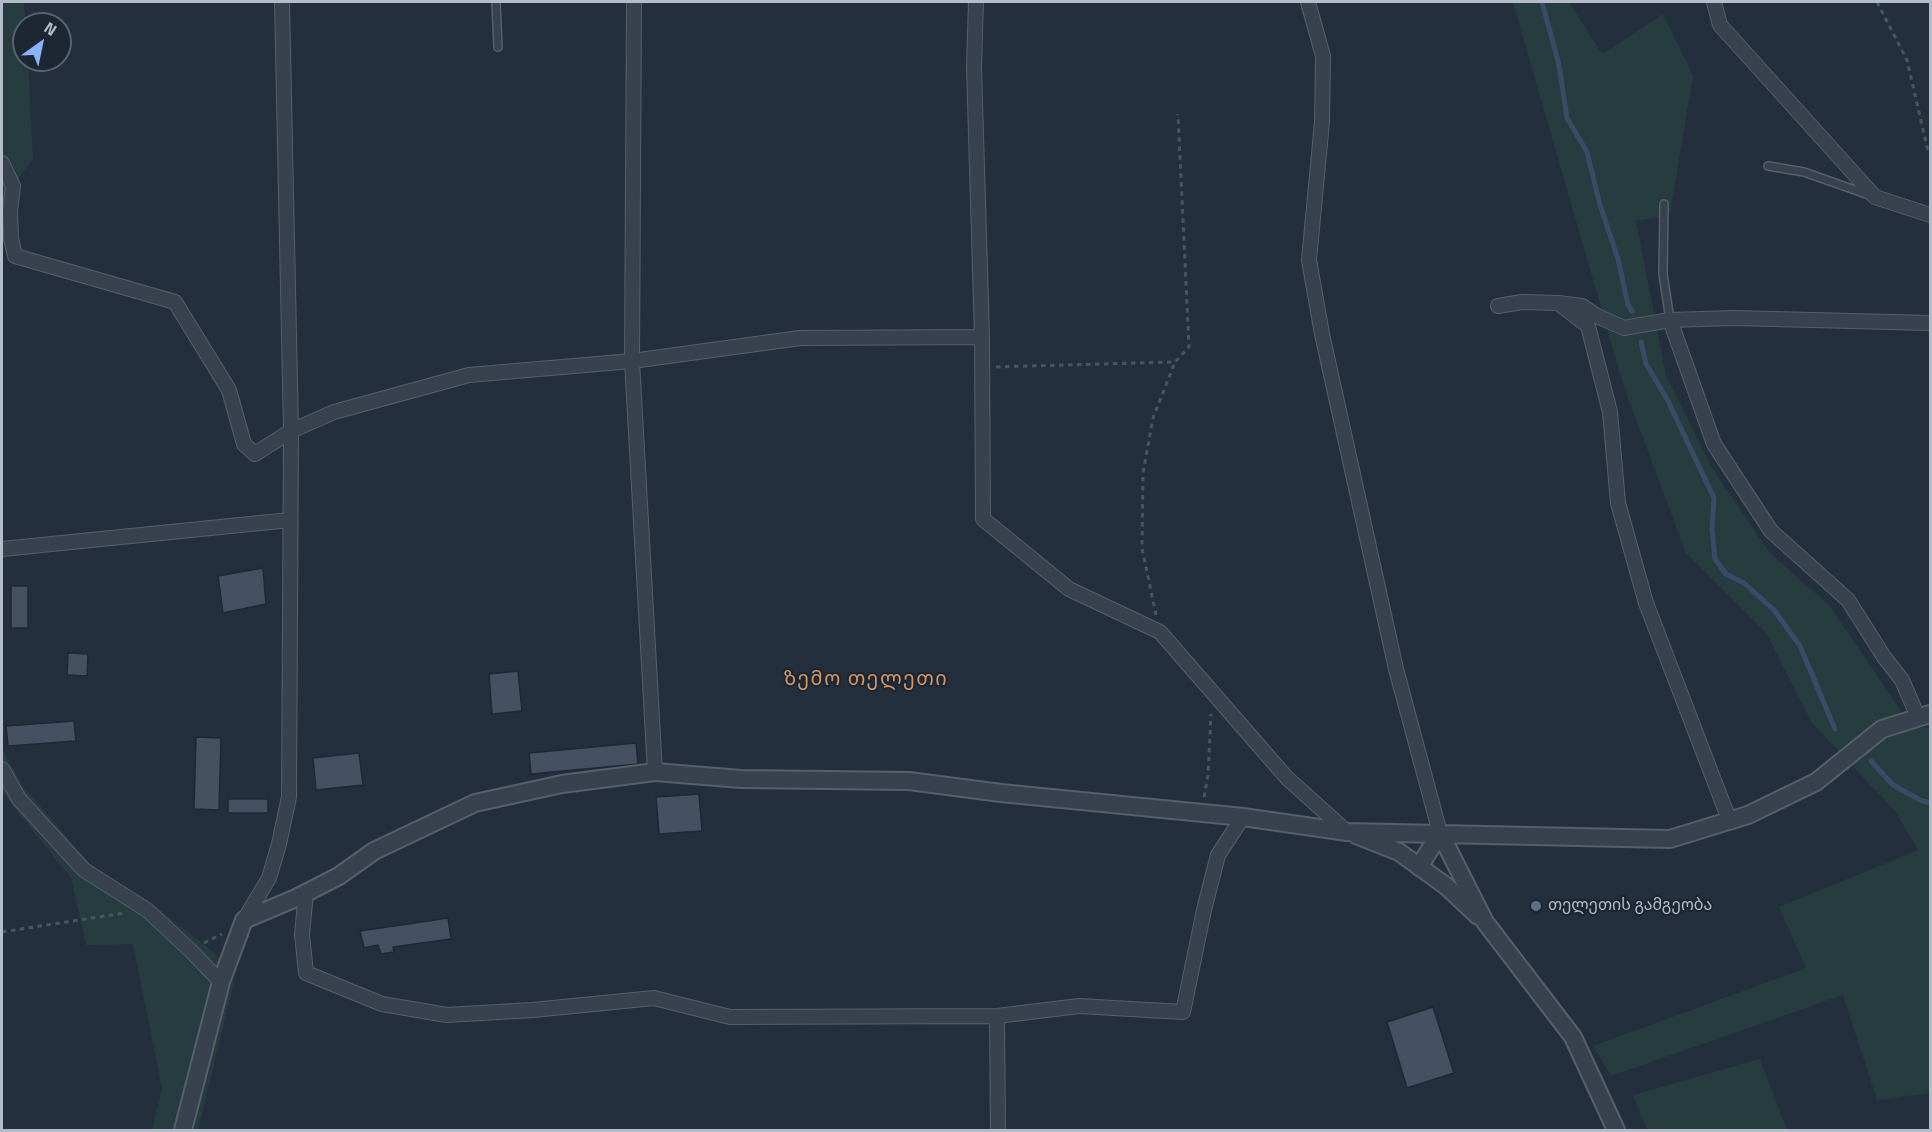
<!DOCTYPE html>
<meta charset="utf-8">
<style>
body{margin:0}
#map{position:relative;width:1932px;height:1132px;overflow:hidden;background:#242f3e;font-family:"Titillium Web",sans-serif}
canvas{display:block}
.frame{position:absolute;inset:0;border:3px solid #b4bcc9;pointer-events:none}
.north{position:absolute;left:12px;top:12px;width:60px;height:60px;box-sizing:border-box;background:#1d2633;border:2px solid #59626f;border-radius:50%;rotate:33deg;font-size:16px;font-weight:700;line-height:24px;text-align:center;color:#b4bcc9}
.north::after{content:'';display:block;margin:auto;width:21px;height:27px;background:#8ab4f8;clip-path:polygon(50% 0,100% 100%,50% 72%,0 100%)}
</style>
<div id="map">
<canvas width="1932" height="1132"></canvas>
<div class="frame"></div>
<div class="north">N</div>
</div>
<script>
const context = document.querySelector('canvas').getContext('2d');
context.lineJoin = 'round';
function paint(path, color) { context.fillStyle = color; context.fill(path, 'evenodd'); }
const toPath = rows => new Path2D(rows.map(r => 'M' + r).join(''));
function trace(path, color, width, dash) { context.strokeStyle = color; context.lineWidth = width; context.lineCap = dash ? 'butt' : 'round'; context.setLineDash(dash || []); context.stroke(path); }
function label(font, color, halo, rows, align = 'center') {
  context.font = font + ' "Titillium Web","Noto Sans Georgian",sans-serif'; context.lineWidth = 4.5; context.setLineDash([]); context.textBaseline = 'middle'; context.strokeStyle = halo; context.fillStyle = color; for (const [text, x, y, turn = 0] of rows) {
    context.save(); context.translate(x, y); context.rotate((+turn || 0) * Math.PI / 180); context.textAlign = isNaN(turn) ? turn : align; if (halo) context.strokeText(text, 0, 0); context.fillText(text, 0, 0); context.restore();
  }
}
paint(toPath([
 [2,2,24,2,26,24,24,24,24,60,28,60,33,158,2,202],
 [1513,2,1569,2,1602,54,1663,14,1693,76,1670,215,1636,221,1666,376,1711,466,1770,553,1829,605,1912,727,1930,728,1930,1093,1877,1100,1843,995,1611,1076,1593,1046,1806,968,1779,907,1918,850,1895,811,1812,723,1766,633,1686,553,1624,387],
 [2,749,23,786,90,864,152,904,216,954,234,983,198,1130,152,1130,162,1088,133,944,86,945,71,878,4,795,2,794],
 [1760,1059,1787,1130,1647,1130,1633,1095]
]), '#263c3f');
trace(toPath([
 [1542,2,1559,65,1567,118,1587,152,1600,205,1618,259,1628,305,1632,311],
 [1641,342,1646,364,1667,399,1714,498,1712,530,1715,559,1726,574,1744,583,1774,610,1800,646,1835,729],
 [1871,761,1893,785,1920,800,1930,803]
]), '#394c67', 5);
const building = toPath([
 [263,568,266,604,223,613,218,576,263,568],
 [11,586,28,586,28,628,11,628,11,586],
 [68,653,88,654,87,676,67,675,68,653],
 [518,671,522,711,492,714,489,674,518,671],
 [74,721,76,741,8,746,6,726,74,721],
 [196,737,221,738,219,810,194,809,196,737],
 [636,743,638,764,531,774,529,753,636,743],
 [359,753,363,785,316,790,313,758,359,753],
 [699,794,702,831,659,834,656,797,699,794],
 [228,799,268,799,268,813,228,813,228,799],
 [448,918,451,939,393,947,394,952,381,954,378,945,364,948,360,931,448,918],
 [1433,1007,1454,1073,1407,1088,1387,1022,1433,1007]
]);
paint(building, '#455162');
trace(building, '#1f2835', 1.5);
const service = toPath([
 [496,2,498,47],
 [1768,166,1804,172,1869,195],
 [1664,204,1663,274,1670,320]
]);
const minor = toPath([
 [634,2,632,361,655,772],
 [976,2,974,67,982,337,983,519,1069,589,1160,632,1287,778,1347,832],
 [1308,2,1323,56,1322,122,1309,260,1322,334,1396,669,1440,833],
 [1714,2,1720,25,1875,197,1930,215],
 [2,163,13,186,10,211,11,238,15,256,175,302,229,390,244,444,255,454,291,431,334,412,469,375,632,361,800,338,982,337],
 [1558,303,1582,306,1597,316,1624,328,1670,320,1734,318,1930,323],
 [1498,306,1522,302,1558,303,1588,326,1610,412,1618,503,1646,603,1730,822],
 [1670,320,1714,444,1771,531,1848,600,1884,657,1902,680,1918,717],
 [2,549,290,520],
 [2,769,19,799,84,870,147,910,190,950,221,982],
 [306,893,302,934,306,973,382,1004,447,1015,533,1010,654,998,730,1017,997,1016,1079,1006,1183,1012,1204,910,1218,855,1243,817],
 [244,920,269,878,279,844,289,797,291,431,282,2],
 [997,1016,998,1130]
]);
const tertiary = toPath([
 [1440,833,1485,922,1573,1037,1616,1130],
 [1356,835,1399,852,1446,886,1478,916],
 [1419,867,1440,833],
 [183,1130,221,982,244,920,296,898,339,876,374,851,475,803,562,784,655,772,741,779,909,781,1001,793,1243,817,1347,832,1670,839,1748,815,1816,782,1882,729,1930,714]
]);
trace(service, '#565f6c', 10);
trace(minor, '#565f6c', 16);
trace(tertiary, '#565f6c', 20);
trace(toPath([
 [1877,2,1907,60,1927,147,1930,154],
 [996,367,1175,362,1189,347,1178,114],
 [1156,615,1142,548,1143,473,1153,418,1175,362],
 [1204,797,1208,775,1211,714],
 [2,932,124,913],
 [204,943,222,934]
]), '#44595c', 3, [4.5, 4.5]);
trace(service, '#38414e', 7);
trace(minor, '#38414e', 14);
trace(tertiary, '#38414e', 16);
for (const [x, y, r, color] of [
 [1536,906,6,"#5c6f8a"]
]) { const dot = new Path2D(); dot.arc(x, y, r, 0, 2 * Math.PI); context.fillStyle = color; context.fill(dot); trace(dot, '#1d2633', 2); }
label('16px', '#b4bcc9', '#1d2633', [
 ["თელეთის გამგეობა",1548,906]
], 'left');
context.letterSpacing = '1.5px';
label('20px', '#d59563', '#1d2633', [
 ["ზემო თელეთი",866,680]
]);
context.letterSpacing = '0px';
</script>
